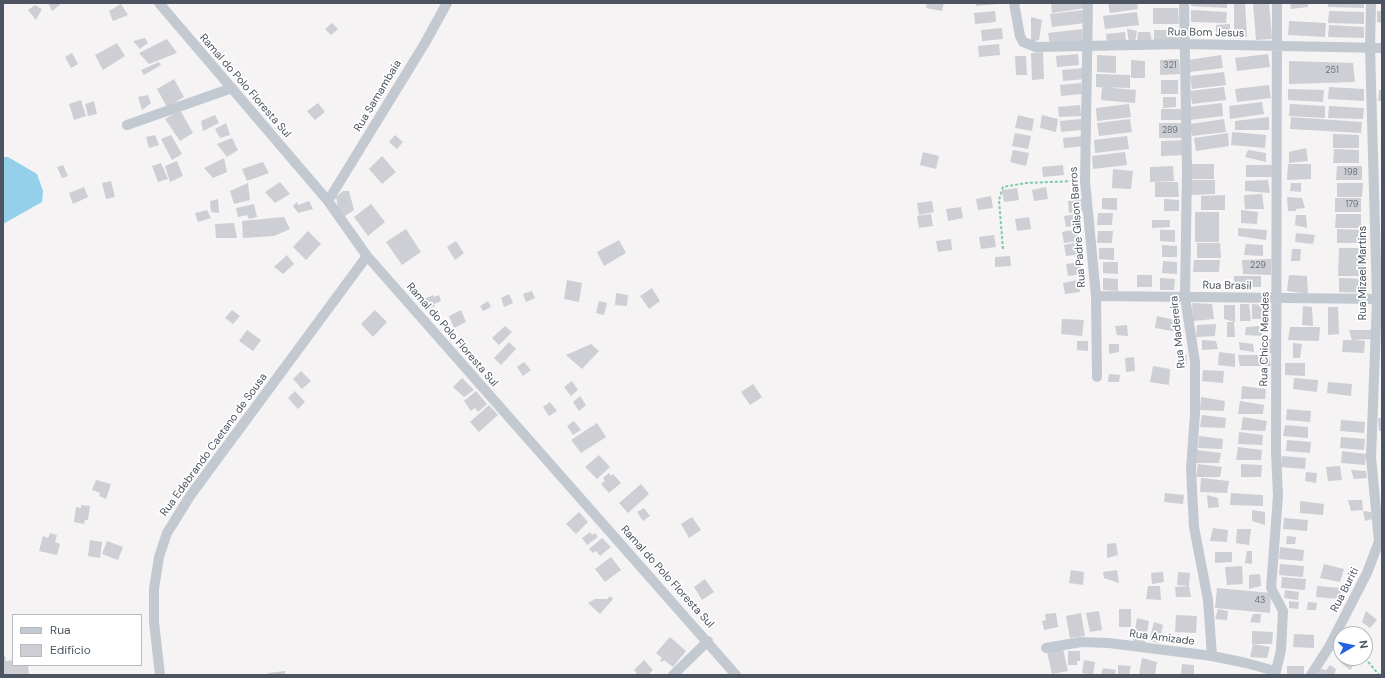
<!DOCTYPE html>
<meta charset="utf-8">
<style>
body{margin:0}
#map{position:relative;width:1385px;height:678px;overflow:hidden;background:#f5f3f3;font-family:"DM Sans",sans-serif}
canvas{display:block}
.frame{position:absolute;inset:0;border:4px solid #4b5460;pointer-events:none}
.legend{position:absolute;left:12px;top:614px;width:130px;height:52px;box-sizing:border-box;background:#fff;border:1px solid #b7bbbf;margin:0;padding:5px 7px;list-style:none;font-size:12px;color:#4b5460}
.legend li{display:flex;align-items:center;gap:8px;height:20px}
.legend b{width:20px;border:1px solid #b7bbbf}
.north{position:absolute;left:1333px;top:626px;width:40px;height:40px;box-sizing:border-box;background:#fff;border:1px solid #b7bbbf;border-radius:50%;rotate:81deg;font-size:11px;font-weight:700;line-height:16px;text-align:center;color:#4b5460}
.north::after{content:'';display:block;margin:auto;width:14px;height:18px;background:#2363df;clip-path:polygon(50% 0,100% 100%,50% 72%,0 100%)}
</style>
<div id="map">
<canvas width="1385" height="678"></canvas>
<div class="frame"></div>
<ul class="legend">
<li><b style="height:5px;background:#c2c9d1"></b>Rua</li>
<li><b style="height:11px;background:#cdcfd5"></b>Edifício</li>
</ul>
<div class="north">N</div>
</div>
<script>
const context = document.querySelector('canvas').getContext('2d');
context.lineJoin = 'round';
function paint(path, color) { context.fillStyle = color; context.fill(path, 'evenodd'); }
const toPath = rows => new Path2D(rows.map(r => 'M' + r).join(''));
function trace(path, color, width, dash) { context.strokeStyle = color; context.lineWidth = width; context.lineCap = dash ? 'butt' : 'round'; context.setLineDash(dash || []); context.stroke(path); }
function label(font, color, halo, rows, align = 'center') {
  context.font = font + ' "DM Sans",sans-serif'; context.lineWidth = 3.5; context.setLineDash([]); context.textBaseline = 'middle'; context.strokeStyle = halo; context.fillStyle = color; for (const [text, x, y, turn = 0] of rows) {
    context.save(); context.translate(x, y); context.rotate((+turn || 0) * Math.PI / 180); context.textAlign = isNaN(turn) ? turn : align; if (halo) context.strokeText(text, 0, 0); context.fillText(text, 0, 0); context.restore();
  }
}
paint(toPath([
 [3,157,8,157,37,174,43,191,42,202,3,224]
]), '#94d0ea');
paint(toPath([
 [48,3,62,3,52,11],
 [927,3,944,3,942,11,926,8],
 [976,3,998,3,998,4,976,6],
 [1051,3,1085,3,1086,8,1052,13],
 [1108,3,1137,3,1138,9,1110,13],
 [1191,3,1227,3,1227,8,1191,6],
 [1234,3,1245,3,1247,37,1234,38],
 [1253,3,1269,3,1272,39,1256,40],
 [1290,3,1308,3,1308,7,1291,9],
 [1328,3,1364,3,1364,8,1328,7],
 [121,4,128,15,113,21,109,11],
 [35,5,42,9,36,20,28,10],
 [1153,8,1178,8,1179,24,1153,24],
 [1084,10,1085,23,1052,27,1050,14],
 [1191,10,1227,12,1226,23,1191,22],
 [995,11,996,22,975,24,974,13],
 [1329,11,1364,12,1364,24,1328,23],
 [1377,11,1382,11,1382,23,1377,22],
 [1137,12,1139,25,1105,29,1103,16],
 [1031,17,1042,20,1039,40,1031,42],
 [1289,21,1326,23,1325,37,1288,35],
 [332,23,338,29,331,35,325,29],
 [1230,24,1230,35,1216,36,1216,25],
 [1329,25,1364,27,1364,38,1328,37],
 [1002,28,1003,39,982,41,981,30],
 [1082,29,1083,42,1050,46,1048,33],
 [1127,29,1137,31,1135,42,1129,43],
 [1154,30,1179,30,1180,43,1154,44],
 [1125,32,1126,43,1107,44,1106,34],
 [1138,32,1150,32,1152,42,1137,43],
 [145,38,148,43,140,49,133,41],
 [167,39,177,53,149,64,139,53],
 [117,43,125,56,103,70,95,55],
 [999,44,1000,55,979,57,978,46],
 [1043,52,1044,79,1032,80,1031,53],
 [72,53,78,64,71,68,65,57],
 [1078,54,1079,65,1057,67,1056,56],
 [1268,54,1270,67,1237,71,1235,58],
 [1097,55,1116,56,1116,73,1097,72],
 [1221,55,1223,68,1189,72,1188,60],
 [1015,56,1026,56,1027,75,1016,75],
 [1179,59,1180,74,1160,75,1160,60],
 [1131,60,1145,61,1145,78,1131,78],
 [1289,61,1353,63,1355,82,1289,84],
 [159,62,161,65,144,75,141,70],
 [1084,68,1085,79,1063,81,1062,70],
 [1224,72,1226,85,1192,89,1190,76],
 [1096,74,1130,75,1130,88,1096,87],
 [174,79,184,97,167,107,157,89],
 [1161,80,1178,80,1178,94,1161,94],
 [1081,83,1082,94,1061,96,1060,85],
 [1269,85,1271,98,1237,102,1235,89],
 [1102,87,1136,90,1135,103,1101,100],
 [1224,87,1226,100,1192,104,1190,91],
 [1329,87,1364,89,1364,101,1328,99],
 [1288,89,1324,90,1323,102,1288,100],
 [1379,90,1382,90,1382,101,1378,101],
 [148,95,151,103,142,110,138,97],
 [1163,97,1176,97,1176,107,1163,108],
 [81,100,86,116,74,120,69,104],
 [94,101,97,114,88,116,85,104],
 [1262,102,1264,114,1230,119,1229,106],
 [318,103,325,112,315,120,307,111],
 [1222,103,1223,116,1190,120,1188,107],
 [1129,104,1131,117,1097,121,1096,108],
 [1290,104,1325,106,1325,118,1289,116],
 [1080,105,1081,116,1059,117,1058,107],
 [1329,106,1364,108,1363,119,1328,118],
 [1161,109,1182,109,1182,120,1161,120],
 [180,110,193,133,180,141,165,119],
 [215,115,219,123,203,131,201,121],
 [1018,115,1034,119,1032,131,1015,128],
 [1042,115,1058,119,1056,132,1040,128],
 [1269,117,1269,130,1235,130,1235,121],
 [1291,117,1362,122,1361,133,1290,129],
 [1081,119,1082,130,1061,132,1060,121],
 [1130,119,1132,132,1099,136,1097,123],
 [1224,119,1226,132,1192,136,1190,124],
 [226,123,230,135,220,138,215,129],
 [1159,123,1184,123,1184,138,1159,138],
 [1232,132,1266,135,1265,148,1231,145],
 [1015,133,1031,136,1028,149,1012,146],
 [1228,133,1229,146,1196,151,1194,138],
 [1333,134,1359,135,1359,148,1333,148],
 [155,135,159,145,149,148,146,137],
 [171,135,182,154,172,160,161,139],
 [395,135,403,142,397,149,389,142],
 [1085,136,1086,146,1064,148,1063,138],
 [1127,136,1129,149,1095,153,1094,140],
 [232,138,238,150,227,157,217,144],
 [1185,140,1185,155,1161,156,1161,141],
 [1306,148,1308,161,1289,163,1289,152],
 [1334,149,1359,150,1359,163,1333,163],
 [1013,150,1029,153,1026,166,1010,162],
 [1248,150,1266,153,1266,162,1245,157],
 [923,152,939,156,936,169,920,165],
 [1125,152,1127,165,1093,169,1092,156],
 [382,156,396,172,382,184,369,169],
 [224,158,227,172,213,178,204,168],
 [177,161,183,176,170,182,165,166],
 [263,162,269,173,247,181,242,169],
 [161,163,168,179,158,182,152,166],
 [1190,164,1214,164,1214,179,1190,179],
 [1288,164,1311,164,1311,179,1287,180],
 [63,165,68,176,62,178,57,167],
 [1063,165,1064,175,1043,177,1042,167],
 [1246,165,1272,165,1272,177,1246,177],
 [1173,166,1174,181,1150,182,1150,167],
 [1337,166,1362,166,1362,180,1336,180],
 [1113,169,1133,171,1131,189,1112,188],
 [1191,180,1215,180,1215,194,1191,195],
 [1268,180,1270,193,1245,191,1245,181],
 [111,181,115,197,106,199,102,183],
 [280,182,290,194,275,203,265,192],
 [1155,182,1178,182,1179,197,1155,197],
 [248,183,250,200,234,204,230,191],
 [1291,183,1301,183,1301,192,1290,191],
 [1337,183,1363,183,1362,197,1337,197],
 [84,187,88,197,73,204,69,193],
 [1046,187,1048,199,1034,201,1032,190],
 [1017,188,1019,200,1004,202,1002,190],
 [343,191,349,191,354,210,345,216,338,207,336,197],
 [1262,194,1264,209,1245,209,1244,195],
 [1225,195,1225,210,1201,210,1201,196],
 [991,196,993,208,978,210,976,199],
 [1287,197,1302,198,1305,208,1296,209,1296,211,1288,211],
 [1102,198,1117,198,1117,210,1102,209],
 [1335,198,1361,198,1361,212,1335,212],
 [218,199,219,213,211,212,210,201],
 [1082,199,1084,211,1069,213,1068,201],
 [1164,199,1179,200,1179,211,1164,211],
 [309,201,313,209,298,213,293,206,297,202,298,205],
 [932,201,934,212,919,215,917,203],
 [254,204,257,217,249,219,247,215,238,217,236,208],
 [371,204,385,222,368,236,354,217],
 [961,207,963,218,948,221,946,209],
 [207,210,211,218,198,222,195,213],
 [1241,210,1258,212,1257,224,1241,223],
 [1195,212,1219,212,1219,242,1195,242],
 [1098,213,1113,213,1112,225,1097,225],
 [931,214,933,226,919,228,917,216],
 [1078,214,1080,225,1066,227,1064,216],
 [1336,214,1361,214,1361,228,1335,228],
 [1296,215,1306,215,1307,228,1295,225],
 [284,217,290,229,274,236,243,238,242,221],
 [1029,217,1031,229,1017,231,1015,219],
 [1152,220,1170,220,1170,227,1152,228],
 [234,223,237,238,216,238,215,224],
 [1238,228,1267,230,1266,240,1238,236],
 [406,229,421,252,402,265,386,242],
 [1077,229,1079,241,1064,243,1062,232],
 [1337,229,1363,230,1363,243,1337,243],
 [1160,230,1175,230,1175,242,1160,241],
 [308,231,321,244,306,260,293,247],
 [1098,231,1113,231,1112,243,1097,243],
 [1296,233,1315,235,1313,244,1295,242],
 [994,235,996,247,981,249,979,237],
 [951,239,952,250,938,252,936,241],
 [619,240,626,253,604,266,597,252],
 [456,241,464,253,455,260,447,247],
 [1079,242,1081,254,1066,256,1064,245],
 [1197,243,1220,243,1221,258,1197,258],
 [1246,244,1263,245,1263,256,1244,255],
 [1162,245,1177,246,1177,257,1162,257],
 [1099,248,1114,248,1114,260,1099,259],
 [1339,248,1364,248,1363,276,1338,276],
 [1292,249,1301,249,1300,261,1291,261],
 [287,255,294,264,283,274,274,267],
 [1010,256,1011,266,995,267,995,257],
 [1271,259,1271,275,1243,274,1242,260],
 [1194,260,1220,260,1219,272,1193,272],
 [1163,261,1177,262,1177,274,1162,273],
 [1080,262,1082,274,1068,276,1066,264],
 [1103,262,1118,262,1118,274,1103,273],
 [1137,275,1152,275,1152,287,1137,287],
 [1289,275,1307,276,1308,294,1287,291],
 [1234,276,1261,276,1261,287,1234,287],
 [1103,278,1118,279,1118,291,1103,290],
 [1160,278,1175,279,1174,290,1160,290],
 [1339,278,1365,279,1365,293,1339,292],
 [567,280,582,283,579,302,564,299],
 [1078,280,1080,292,1065,294,1063,283],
 [652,288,660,301,649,309,640,296],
 [532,291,535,298,526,302,523,294],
 [616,293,628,295,627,306,615,305],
 [509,294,513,303,504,307,501,298],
 [433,295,434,297,439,295,441,301,434,304,435,306,428,310,427,307,423,309,419,301],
 [488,301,491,307,483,311,480,306],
 [599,301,607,303,604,315,596,313],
 [1192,303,1212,304,1214,319,1193,321],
 [1240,304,1249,304,1251,321,1240,321],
 [1252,304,1271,306,1269,319,1252,319],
 [1224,305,1235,305,1235,322,1224,319],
 [1303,306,1312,307,1313,326,1302,325],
 [1328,307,1338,307,1339,334,1328,335],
 [232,310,240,316,233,324,225,318],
 [375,310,387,322,373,337,361,324],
 [461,310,466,322,454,328,449,316],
 [1157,316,1179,321,1178,332,1155,328],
 [1062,319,1084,320,1082,336,1061,334],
 [1227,322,1234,322,1235,337,1227,337],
 [1216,324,1215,336,1196,337,1197,325],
 [1127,325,1128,336,1117,335,1115,326],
 [505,326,512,332,499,345,492,338],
 [1259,326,1263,336,1245,335,1246,327],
 [1290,327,1320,327,1319,341,1288,340],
 [247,330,261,340,253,351,239,341],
 [1349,330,1371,330,1372,339,1353,340,1365,341,1364,353,1342,352,1343,340,1352,340],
 [1261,339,1273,339,1272,353,1260,353],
 [1202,340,1216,341,1218,349,1202,350],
 [1077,341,1088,341,1088,351,1077,350],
 [509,342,516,349,501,365,494,358],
 [1239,342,1253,344,1254,352,1240,350],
 [1293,343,1302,344,1300,358,1293,358],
 [591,344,599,351,582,369,566,355],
 [1109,344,1119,344,1119,352,1109,354],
 [1219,352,1235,354,1235,367,1218,365],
 [1177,355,1187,355,1186,369,1177,369],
 [1238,355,1269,355,1271,366,1240,366],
 [1134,357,1135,371,1126,372,1125,358],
 [524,362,531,370,523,376,517,367],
 [1285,363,1305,363,1305,376,1285,375],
 [1153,366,1170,369,1169,385,1150,382],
 [1203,370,1224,371,1223,383,1202,381],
 [301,371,311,381,302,389,293,379],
 [1109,374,1120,375,1119,382,1108,382],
 [462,378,474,390,464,397,453,387],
 [1294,378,1318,380,1317,392,1293,389],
 [572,381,578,390,571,396,564,387],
 [1328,382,1352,384,1351,396,1327,393],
 [753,384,762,397,750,405,741,392],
 [1242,386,1266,389,1265,399,1241,399],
 [295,391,305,402,298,409,288,398],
 [476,391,487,404,478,412,475,408,471,411,464,401],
 [580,396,586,405,579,411,573,402],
 [1201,397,1225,401,1224,411,1200,410],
 [1240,401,1264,405,1263,414,1238,414],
 [550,402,557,411,549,416,543,407],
 [489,405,498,415,479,432,470,422],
 [1287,409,1311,411,1310,422,1286,420],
 [1202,415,1226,418,1225,428,1200,427],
 [1243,417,1267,421,1265,431,1241,430],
 [1378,418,1382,418,1382,431,1379,431],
 [1341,420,1365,422,1364,433,1340,431],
 [574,421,581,430,573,435,567,426],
 [597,423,606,437,581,453,571,440],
 [1285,425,1308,427,1308,438,1283,436],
 [1239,432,1263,435,1262,445,1238,444],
 [1199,436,1223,439,1222,449,1198,448],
 [1341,437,1365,439,1364,450,1340,448],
 [1287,440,1311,442,1310,453,1286,451],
 [1238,447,1262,450,1261,460,1236,460],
 [1197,450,1221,453,1219,463,1195,463],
 [1342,451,1366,454,1365,465,1341,463],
 [599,455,610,467,597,479,585,467],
 [1282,456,1306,458,1305,469,1281,467],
 [1198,464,1222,467,1220,477,1196,477],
 [1241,464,1262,465,1261,477,1241,477],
 [1340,466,1342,480,1328,481,1326,467],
 [1351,470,1366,471,1367,478,1354,479],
 [1306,472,1317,473,1316,483,1305,481],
 [609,473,611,476,613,474,621,483,609,493,601,484,605,481,603,478],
 [1201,478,1229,481,1227,493,1200,492],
 [96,480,111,484,106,499,99,496,100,493,92,490],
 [641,484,649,494,628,513,619,503],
 [1165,493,1184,495,1183,504,1164,502],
 [1231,493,1263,495,1263,506,1230,505],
 [1207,495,1218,498,1219,507,1208,508],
 [1348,500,1362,500,1363,510,1351,511],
 [1300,501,1324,504,1323,515,1300,513],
 [81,505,90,506,88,520,85,520,84,524,74,522,76,507,81,508],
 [644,508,650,516,643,521,637,512],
 [1252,510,1265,512,1265,525,1252,521],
 [1363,511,1371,512,1372,519,1365,521],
 [579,512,588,522,576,534,566,524],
 [692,517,701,530,689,538,681,524],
 [1284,518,1308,520,1307,531,1283,529],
 [1213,528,1228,530,1227,542,1210,541],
 [1237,529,1251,529,1249,545,1236,543],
 [590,532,592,535,595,533,598,537,587,545,582,538],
 [50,533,57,535,55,542,60,544,57,555,39,551,43,536,48,538],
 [1287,536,1296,537,1295,544,1286,544],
 [602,538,611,547,600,556,596,551,593,553,589,549],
 [90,540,102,542,100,558,88,556],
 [107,541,123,547,118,560,102,554],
 [1116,543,1118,555,1107,558,1107,544],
 [1280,547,1304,550,1303,561,1279,559],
 [1247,551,1252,551,1252,564,1245,563],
 [1215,552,1232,552,1232,562,1215,563],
 [611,557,621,570,605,582,595,569],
 [1280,564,1304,566,1303,577,1279,575],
 [1324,564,1344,569,1340,582,1320,578],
 [1242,566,1243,584,1227,585,1225,567],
 [1071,570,1084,572,1083,585,1069,583],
 [1117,570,1119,583,1104,578,1103,572],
 [1163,572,1164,582,1152,584,1151,573],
 [1178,572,1190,573,1189,586,1177,585],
 [1260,574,1261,586,1249,589,1249,575],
 [1282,577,1306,579,1305,590,1281,588],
 [705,579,714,592,702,600,694,587],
 [1148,586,1160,586,1161,600,1146,599],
 [1189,586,1191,597,1176,597,1175,587],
 [1317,586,1341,588,1340,599,1316,597],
 [1217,588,1271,593,1270,613,1215,608],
 [1285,590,1299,592,1298,600,1284,598],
 [610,596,613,599,600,614,588,603,595,599,607,599],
 [1289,601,1299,602,1298,609,1289,608],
 [1308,602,1317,603,1316,610,1307,610],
 [1119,609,1131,609,1131,627,1119,627],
 [1218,609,1228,611,1227,620,1215,619],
 [1099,611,1102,630,1090,632,1086,613],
 [1366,611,1377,620,1370,628,1362,622],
 [1056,613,1058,627,1044,630,1042,621,1046,620,1045,614],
 [1081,613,1085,636,1070,638,1066,616],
 [1253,614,1261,614,1260,623,1250,622],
 [1176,615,1197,616,1196,633,1175,632],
 [1137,618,1149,621,1145,644,1133,641],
 [1154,622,1163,625,1159,643,1149,641],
 [1252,631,1273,632,1272,644,1252,644],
 [1294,634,1314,635,1314,648,1293,647],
 [670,637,686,651,673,667,664,660,662,662,660,660,662,658,656,653],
 [1253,644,1270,647,1267,658,1250,657],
 [1063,649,1068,671,1052,674,1047,652],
 [1068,651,1080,651,1080,661,1077,661,1077,665,1068,665],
 [3,656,5,656,6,661,13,660,13,665,28,665,29,675,3,675],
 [1142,658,1157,662,1155,675,1139,675],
 [1343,658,1354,658,1357,661,1350,670,1340,662],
 [644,660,653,670,648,675,638,675,634,670],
 [1084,660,1095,662,1093,675,1082,673],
 [1182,664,1194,665,1194,675,1181,675],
 [1118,665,1131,666,1129,675,1118,675],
 [1330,665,1336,669,1334,675,1317,675,1321,669,1326,670],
 [1287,666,1304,666,1304,675,1287,675],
 [1103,668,1116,670,1115,675,1101,675],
 [285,671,285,675,268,675,268,673]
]), '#cdcfd5');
trace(toPath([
 [1003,249,999,200,1003,187,1026,183,1076,181],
 [1351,633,1351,634],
 [1365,658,1379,675]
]), '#7eccad', 2, [3, 2]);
trace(toPath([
 [159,3,328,201,367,256,736,675],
 [1014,3,1020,36,1023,42,1036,47,1184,44,1382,48],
 [1088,3,1085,181,1096,296,1097,377],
 [1184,3,1187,170,1185,297,1195,362,1195,414,1191,469,1194,527,1208,600,1212,656],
 [1371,3,1370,48,1377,299,1371,457,1379,542],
 [127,125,232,88],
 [328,201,425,43,447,3],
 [1096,296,1382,299],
 [1046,648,1081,642,1109,643,1212,656,1246,663,1275,671],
 [160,675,154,622,154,589,159,557,167,533,190,496,367,256],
 [673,675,708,641],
 [1275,675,1281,650,1283,611,1271,588,1278,496,1276,452,1277,3],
 [1311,675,1329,647,1367,573,1381,536]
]), '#c2c9d1', 10);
label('9px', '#6c737d', null, [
 ["321",1170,66],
 ["251",1332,71],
 ["289",1170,131],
 ["198",1351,173],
 ["179",1352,205],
 ["229",1258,266],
 ["43",1260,601]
]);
label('11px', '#4b5460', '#fff', [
 ["Rua Bom Jesus",1206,33,1],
 ["Ramal do Polo Floresta Sul",245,86,49],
 ["Rua Samambaia",378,96,-59],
 ["Rua Padre Gilson Barros",1078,227,-94],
 ["Rua Mizael Martins",1363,273,-90],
 ["Rua Brasil",1227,286,1],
 ["Rua Madereira",1178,332,-96],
 ["Ramal do Polo Floresta Sul",452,335,49],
 ["Rua Chico Mendes",1265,339,-89],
 ["Rua Edebrando Caetano de Sousa",214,445,-54],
 ["Ramal do Polo Floresta Sul",667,577,48],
 ["Rua Buriti",1345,590,-63],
 ["Rua Amizade",1162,638,7]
]);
</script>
